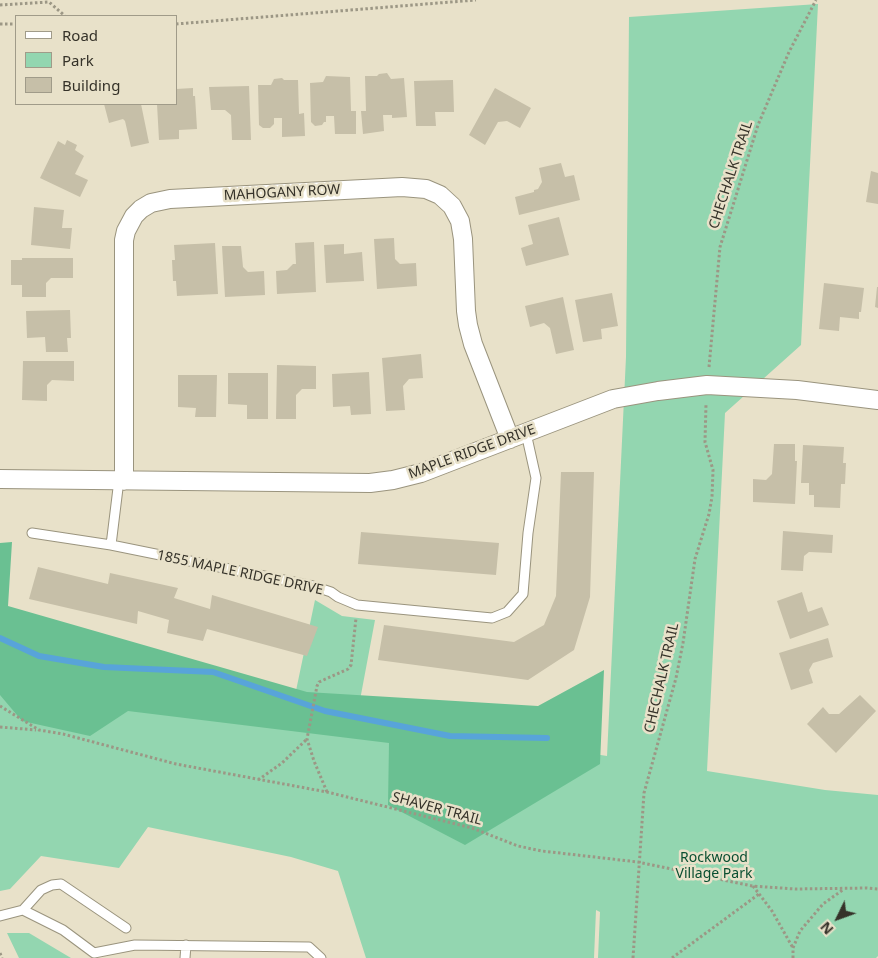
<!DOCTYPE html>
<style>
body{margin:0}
#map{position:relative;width:878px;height:958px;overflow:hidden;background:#e8e1c9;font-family:"Noto Sans",sans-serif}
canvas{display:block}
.legend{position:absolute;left:15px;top:15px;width:162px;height:90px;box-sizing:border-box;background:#e8e1c9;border:1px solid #a09b89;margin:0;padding:6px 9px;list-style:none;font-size:15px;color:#353229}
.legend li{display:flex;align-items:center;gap:10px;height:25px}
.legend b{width:25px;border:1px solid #a09b89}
.north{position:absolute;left:813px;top:893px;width:50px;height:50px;-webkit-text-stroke:4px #e8e1c9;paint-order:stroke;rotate:228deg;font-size:14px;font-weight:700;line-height:20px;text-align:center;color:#353229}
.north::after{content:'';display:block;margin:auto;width:18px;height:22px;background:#353229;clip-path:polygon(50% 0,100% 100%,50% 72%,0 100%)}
</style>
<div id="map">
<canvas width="878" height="958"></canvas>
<ul class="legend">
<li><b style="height:6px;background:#fff"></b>Road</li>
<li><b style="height:14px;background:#93d6b0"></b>Park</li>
<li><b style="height:14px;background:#c6bfa8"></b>Building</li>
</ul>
<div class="north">N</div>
</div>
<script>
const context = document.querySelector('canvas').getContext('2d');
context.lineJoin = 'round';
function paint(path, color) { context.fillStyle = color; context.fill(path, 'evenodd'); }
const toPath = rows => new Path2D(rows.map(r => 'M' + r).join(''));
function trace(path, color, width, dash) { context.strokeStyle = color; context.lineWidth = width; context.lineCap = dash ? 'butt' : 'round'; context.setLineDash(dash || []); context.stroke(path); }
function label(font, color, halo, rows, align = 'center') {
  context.font = font + ' "Noto Sans",sans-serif'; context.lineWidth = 5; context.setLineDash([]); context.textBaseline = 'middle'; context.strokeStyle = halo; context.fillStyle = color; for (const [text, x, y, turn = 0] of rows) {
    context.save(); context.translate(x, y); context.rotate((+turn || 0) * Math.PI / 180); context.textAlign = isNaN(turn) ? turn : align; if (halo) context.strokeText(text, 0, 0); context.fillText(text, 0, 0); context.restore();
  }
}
paint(toPath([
 [818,4,801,345,725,413,707,771,825,790,878,795,878,956,876,958,598,958,600,912,596,910,594,958,366,958,338,871,291,857,148,827,119,868,41,856,10,889,0,891,0,636,293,705,315,600,342,616,375,620,357,716,607,756,626,357,629,17],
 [7,933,29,933,71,958,19,958]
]), '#93d6b0');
paint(toPath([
 [12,542,8,606,307,692,538,706,604,670,600,764,465,845,388,805,389,743,128,711,90,736,22,721,0,695,0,543]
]), '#6ac092');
trace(toPath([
 [0,638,39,656,104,667,213,672,325,711,450,736,547,738]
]), '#58a4d9', 6);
paint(toPath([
 [387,73,391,79,404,78,407,117,392,118,392,115,383,115,384,131,363,134,361,111,366,111,365,76,377,76,379,74],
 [326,76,350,77,351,111,356,111,356,134,335,134,334,116,326,116,326,122,324,122,322,125,315,126,311,122,310,83,323,82],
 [282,78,284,80,298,80,299,114,304,113,305,136,282,137,282,118,274,118,274,124,270,128,263,128,259,125,258,85,271,85,274,79],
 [453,80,454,112,435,112,436,126,416,126,414,81],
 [249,86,251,140,232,140,231,115,225,110,211,110,209,87],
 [193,88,193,96,195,96,197,129,179,130,179,139,159,140,157,104,176,104,176,89],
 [495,88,531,108,520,128,507,121,498,122,485,145,469,135],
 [104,104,141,104,149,143,131,147,125,121,123,119,109,123],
 [67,140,77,145,75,150,84,156,75,174,88,180,80,197,40,178,58,141,65,145],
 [561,163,565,177,574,175,580,200,519,215,515,197,534,192,534,190,538,189,542,182,539,168],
 [871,171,878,173,878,204,866,202],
 [34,207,64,210,62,228,72,228,70,249,31,245],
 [559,217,569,255,526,266,521,248,533,244,528,225],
 [394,238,395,259,400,264,416,263,417,286,377,289,374,239],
 [314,242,316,292,277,294,276,271,287,270,293,264,296,264,295,243],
 [215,243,218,294,177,296,176,281,173,281,172,260,175,260,174,245],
 [344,244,344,254,362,252,364,281,326,283,324,245],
 [222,246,241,246,243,267,248,272,264,271,265,295,225,297],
 [22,258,73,258,73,278,51,278,46,283,46,297,22,297,22,285,11,285,11,260,22,260],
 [824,283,864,288,861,312,859,312,859,319,840,317,839,331,819,329],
 [877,287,878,287,878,308,875,307],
 [612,293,618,326,601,329,602,339,583,342,575,300],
 [563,297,574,350,556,354,550,328,544,323,530,327,525,306],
 [70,310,71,338,67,338,68,352,46,352,45,337,27,338,26,311],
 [421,354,423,378,409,379,403,386,405,410,386,411,382,358],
 [23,361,74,361,74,381,52,380,47,385,47,401,22,400],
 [277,365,316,366,316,389,302,389,296,395,296,419,276,419],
 [369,372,371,414,351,415,350,406,333,407,332,374],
 [228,373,268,373,268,419,247,419,247,405,228,404],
 [178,375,217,375,216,417,195,417,196,408,178,407],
 [774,444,795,444,795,461,797,461,795,504,753,502,753,479,766,480,772,474],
 [803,445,844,447,843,463,846,463,845,484,841,484,840,508,814,507,814,495,809,495,809,483,801,483],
 [561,472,594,472,590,597,574,650,528,680,378,660,384,625,514,642,544,625,556,596],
 [783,531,833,535,832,553,809,552,804,556,803,571,781,570],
 [361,532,499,543,496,575,358,564],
 [38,567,108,584,110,573,178,588,174,598,210,609,212,595,318,627,307,656,207,629,203,641,167,633,169,620,138,611,137,624,29,599],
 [802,592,808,612,822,607,829,625,790,639,777,601],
 [828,638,833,657,813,663,809,670,813,683,791,690,779,653],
 [860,695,876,711,836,753,807,724,823,707,829,714,839,714]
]), '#c6bfa8');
const service = toPath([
 [32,533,111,545,313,586,331,592,338,597,357,605,492,618,507,612,523,594,528,533,536,478,526,433],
 [111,545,119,480],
 [23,910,41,890,52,885,61,884,126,928],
 [0,916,23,910,63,930,94,953,135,945,309,947,321,958],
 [185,958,186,945]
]);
const minor = toPath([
 [0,479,370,483,393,480,421,473,613,399,658,391,707,385,797,390,878,400],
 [124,481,124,240,126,231,134,216,141,209,151,203,170,199,402,187,426,189,440,195,452,206,460,221,463,239,466,311,468,325,473,344,510,439]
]);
trace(service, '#9a947e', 11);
trace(minor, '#9a947e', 20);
trace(toPath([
 [0,5,49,2,65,16],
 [0,24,16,24],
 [176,24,476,0],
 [709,367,720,247,758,125,789,52,816,0],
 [0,706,39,730,63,734,176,764,327,792,472,828,518,846,542,851,638,862,752,886,795,889,867,888,878,889],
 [0,727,36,730],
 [258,780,282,763,307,739],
 [327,792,314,761,307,739,317,686,319,682,348,669,351,665,356,618],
 [753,886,772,911,793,948],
 [0,953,2,958],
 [633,958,644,793,676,678,683,643,695,559,709,514,712,497,713,470,705,442,706,404],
 [672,958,759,894],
 [793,958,793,948,800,931,823,904,844,889]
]), '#9c9785', 3, [2.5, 2.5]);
trace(service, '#fff', 9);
trace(minor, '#fff', 18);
label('14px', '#353229', '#e8e1c9', [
 ["CHECHALK TRAIL",731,175,-72],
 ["MAHOGANY ROW",282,193,-3],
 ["MAPLE RIDGE DRIVE",472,452,-20],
 ["1855 MAPLE RIDGE DRIVE",240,573,12],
 ["CHECHALK TRAIL",662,678,-77],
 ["SHAVER TRAIL",437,809,15]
]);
label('14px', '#094f31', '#e8e1c9', [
 ["Rockwood",714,858],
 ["Village Park",714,874]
]);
</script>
